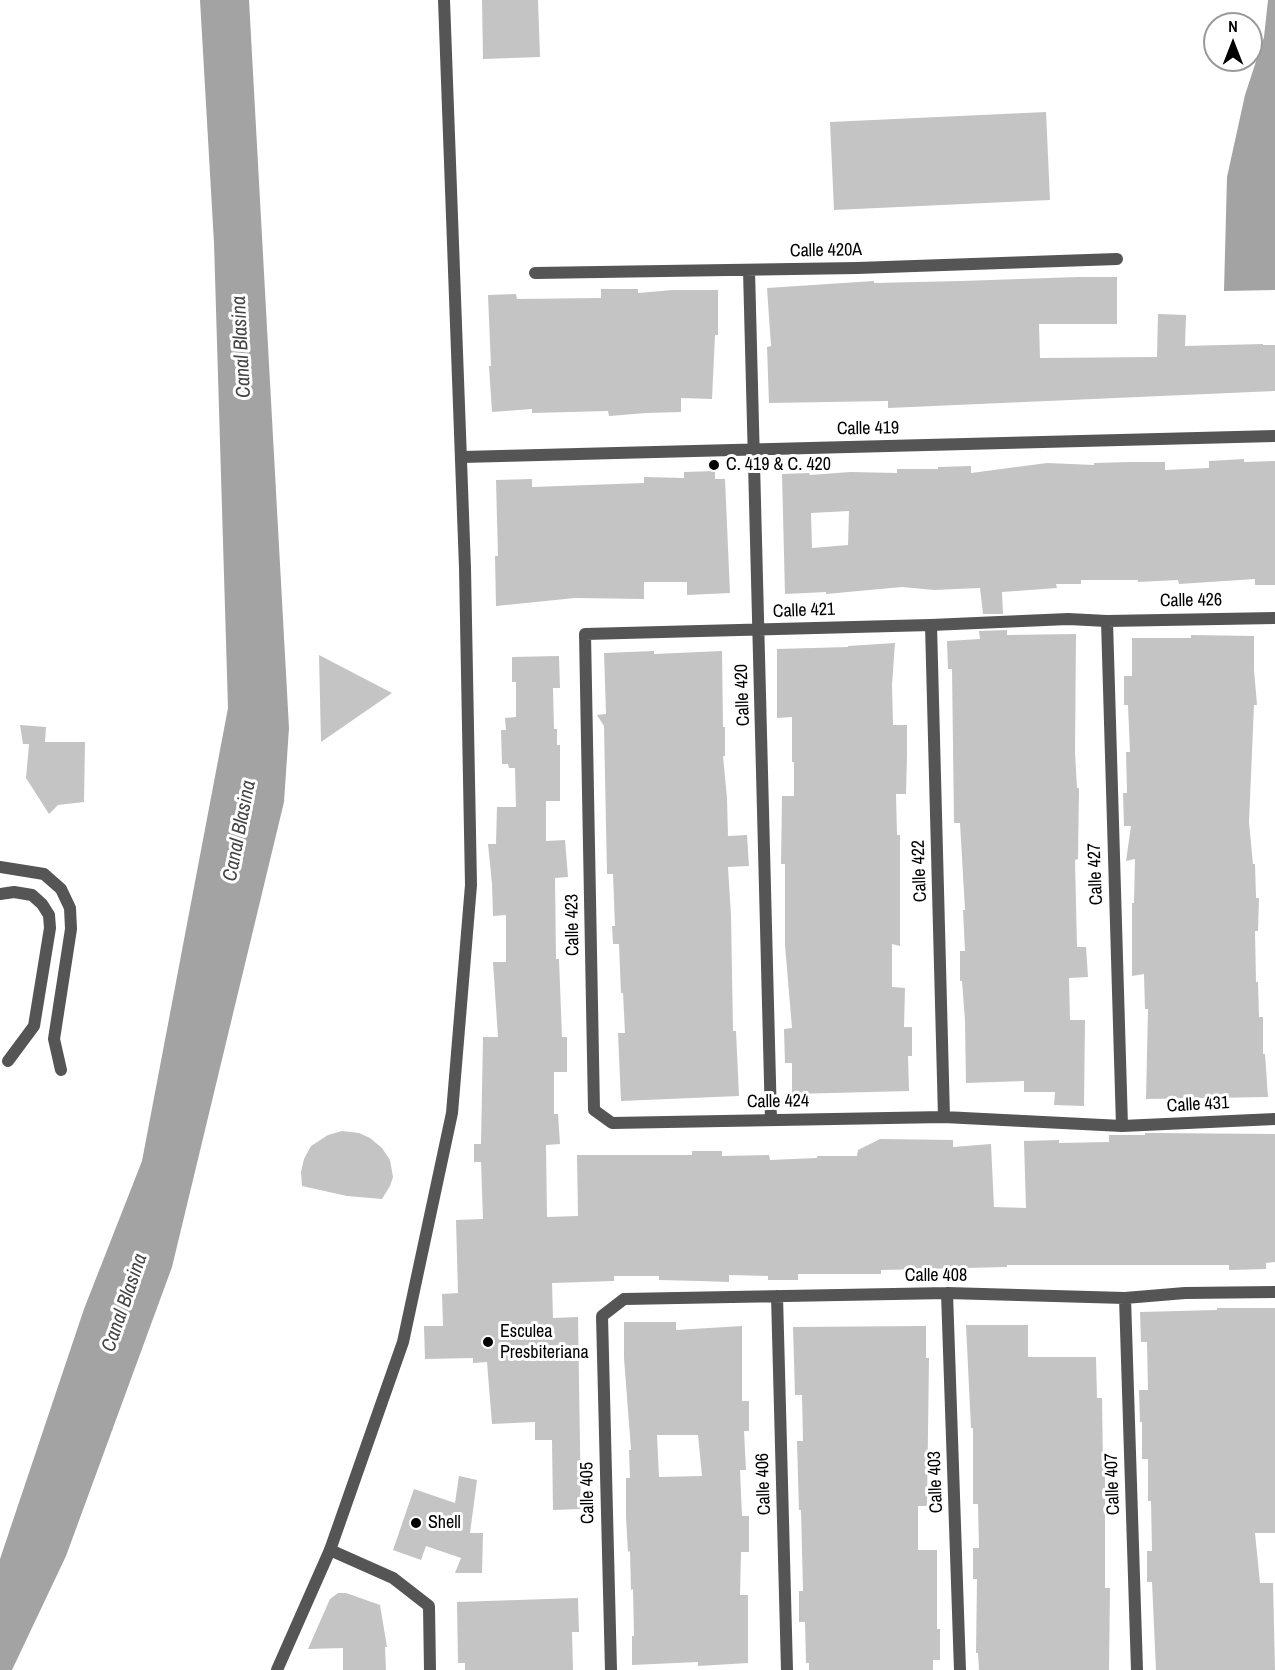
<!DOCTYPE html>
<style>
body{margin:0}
#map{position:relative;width:1275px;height:1670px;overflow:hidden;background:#fff;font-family:"Archivo Narrow",sans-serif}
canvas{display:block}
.north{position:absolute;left:1203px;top:12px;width:60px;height:60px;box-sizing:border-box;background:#fff;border:2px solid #999;border-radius:50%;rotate:0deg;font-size:16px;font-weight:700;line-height:24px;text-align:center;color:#000}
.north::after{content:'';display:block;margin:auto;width:21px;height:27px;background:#000;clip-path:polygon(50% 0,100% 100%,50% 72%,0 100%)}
</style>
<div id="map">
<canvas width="1275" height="1670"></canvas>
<div class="north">N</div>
</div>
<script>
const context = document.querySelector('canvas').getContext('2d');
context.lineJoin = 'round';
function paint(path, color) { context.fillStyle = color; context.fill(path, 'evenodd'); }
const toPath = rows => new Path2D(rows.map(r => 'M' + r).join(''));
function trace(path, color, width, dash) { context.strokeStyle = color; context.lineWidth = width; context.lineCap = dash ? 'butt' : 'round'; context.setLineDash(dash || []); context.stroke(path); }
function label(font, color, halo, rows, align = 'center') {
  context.font = font + ' "Archivo Narrow",sans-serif'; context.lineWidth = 6; context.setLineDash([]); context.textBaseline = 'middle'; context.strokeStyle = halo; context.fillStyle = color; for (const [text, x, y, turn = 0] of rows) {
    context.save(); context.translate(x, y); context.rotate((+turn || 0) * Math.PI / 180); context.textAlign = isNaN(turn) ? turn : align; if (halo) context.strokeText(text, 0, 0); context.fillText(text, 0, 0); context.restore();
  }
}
paint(toPath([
 [200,0,249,0,289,728,284,802,172,1267,66,1556,12,1670,0,1670,0,1559,84,1309,142,1161,228,708,214,243],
 [1268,0,1275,0,1275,290,1224,291,1227,177,1245,95,1264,37]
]), '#a3a3a3');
paint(toPath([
 [482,0,538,0,540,57,483,59],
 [1046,112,1050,200,834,210,830,122],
 [1078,277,1117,277,1117,324,1039,324,1040,358,1157,357,1158,314,1186,315,1185,346,1263,344,1263,345,1275,345,1275,391,888,408,888,401,769,403,767,347,771,346,767,288,874,281,874,283,962,281],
 [601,289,638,289,638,293,673,290,718,290,718,335,715,335,712,399,681,398,681,412,646,413,609,416,608,411,532,413,532,409,492,412,489,366,491,366,488,295,516,294,517,299,601,298],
 [1244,459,1244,462,1275,461,1275,585,1255,585,1255,579,1179,584,1178,580,1138,582,1138,580,1081,580,1081,584,1056,584,1057,588,1002,592,1003,614,983,614,980,588,934,590,902,587,826,594,826,592,785,594,782,474,809,473,810,475,850,472,897,473,897,469,938,469,938,467,971,466,971,473,1047,463,1094,465,1094,463,1131,462,1165,462,1165,470,1209,468,1209,461],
 [849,511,848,545,812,548,811,513],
 [715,471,715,479,725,479,730,593,687,595,687,582,644,582,644,599,575,598,496,606,495,556,498,556,496,480,532,479,532,487,644,483,644,477,684,478,684,472],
 [1007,630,1007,635,1076,634,1075,752,1077,788,1079,788,1078,859,1075,860,1077,947,1086,947,1088,977,1069,978,1070,1020,1085,1020,1084,1106,1054,1105,1055,1092,1024,1092,1024,1081,966,1083,965,1021,962,981,960,981,960,951,965,951,963,910,965,910,960,823,954,823,952,669,948,669,947,641,980,639,979,631],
 [1191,635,1254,636,1254,670,1257,705,1254,705,1249,822,1253,864,1255,864,1256,898,1259,898,1258,931,1255,931,1256,982,1258,982,1259,1017,1263,1017,1263,1054,1265,1054,1268,1097,1146,1099,1148,1009,1145,1009,1144,974,1132,976,1132,903,1134,903,1135,859,1126,861,1131,826,1124,826,1123,793,1127,793,1126,752,1130,752,1128,705,1124,705,1124,676,1132,676,1132,638,1191,638],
 [895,643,892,685,893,725,907,725,907,755,906,794,896,794,897,835,900,835,900,946,892,944,892,987,905,988,904,1027,912,1027,912,1056,908,1056,909,1091,792,1094,792,1063,785,1063,784,1029,792,1028,785,945,785,864,781,864,782,796,794,796,794,762,792,762,792,717,777,718,777,649,848,647,848,646],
 [654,651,654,654,722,651,723,727,725,727,725,756,723,756,727,798,728,836,747,835,749,866,728,867,731,916,733,1031,736,1031,739,1096,621,1101,618,1033,625,1033,623,993,621,993,619,944,613,944,612,926,615,926,613,874,607,874,604,726,597,715,606,714,604,653],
 [319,655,392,693,321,742],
 [559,656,560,688,553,688,554,729,557,729,557,745,560,745,560,801,546,801,546,841,565,840,568,877,555,878,556,959,559,959,562,1037,567,1037,567,1072,554,1072,554,1114,558,1114,560,1144,546,1145,547,1217,578,1216,577,1155,692,1155,692,1151,722,1151,722,1156,769,1155,770,1160,817,1158,817,1156,857,1156,858,1150,880,1139,953,1140,953,1147,991,1144,994,1207,1026,1208,1024,1141,1059,1140,1059,1143,1109,1142,1109,1135,1145,1135,1145,1133,1153,1133,1275,1134,1275,1262,1266,1263,1266,1269,1229,1270,1229,1265,1007,1265,1007,1267,881,1270,881,1274,798,1274,798,1280,768,1280,768,1276,729,1275,729,1282,699,1281,659,1280,659,1276,614,1276,614,1281,552,1283,553,1318,578,1317,581,1509,553,1510,552,1440,535,1440,535,1422,492,1424,487,1362,473,1363,473,1358,425,1359,424,1326,443,1326,442,1294,458,1293,456,1220,483,1219,481,1162,474,1162,474,1144,481,1144,483,1037,498,1037,493,962,506,962,506,915,493,916,492,884,488,844,496,844,497,807,516,807,515,768,509,768,508,764,502,764,501,730,506,730,505,718,516,717,516,682,512,682,512,657],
 [20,725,46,727,45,742,85,742,84,802,58,805,49,814,26,778,29,744,23,744],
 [342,1131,359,1133,370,1138,382,1148,390,1160,393,1177,390,1186,382,1199,347,1196,302,1186,301,1172,304,1159,311,1146,328,1135],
 [1217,1308,1275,1308,1275,1533,1255,1533,1260,1583,1273,1583,1275,1670,1156,1670,1152,1582,1147,1582,1147,1551,1152,1551,1151,1501,1148,1501,1148,1459,1142,1459,1142,1422,1140,1422,1139,1390,1148,1390,1147,1342,1141,1342,1140,1312,1217,1310],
 [624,1322,676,1322,676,1330,742,1326,742,1401,749,1401,749,1431,744,1431,746,1470,740,1470,742,1516,749,1516,749,1552,741,1552,740,1595,748,1595,748,1663,698,1666,698,1662,632,1665,632,1636,634,1636,633,1589,631,1590,630,1551,628,1552,626,1517,626,1478,630,1478,629,1450,631,1450,624,1358],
 [657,1435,698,1435,702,1476,659,1477],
 [966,1325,1028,1325,1028,1357,1096,1357,1097,1398,1102,1398,1103,1467,1105,1467,1105,1588,1110,1588,1109,1670,979,1670,978,1653,976,1653,977,1579,973,1579,973,1548,979,1548,978,1504,973,1504,973,1428,971,1428],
 [926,1326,926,1358,929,1358,927,1506,918,1506,918,1550,937,1550,937,1629,940,1629,940,1660,933,1660,933,1670,809,1670,809,1663,806,1663,805,1622,799,1622,799,1591,803,1591,801,1510,799,1510,797,1441,803,1441,802,1395,795,1395,793,1327],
 [459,1476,477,1480,470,1533,483,1533,482,1573,455,1573,461,1558,426,1546,421,1560,393,1550,414,1489,455,1503],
 [338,1593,346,1593,380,1605,387,1647,385,1647,386,1670,343,1670,343,1648,308,1649,330,1599],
 [578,1598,579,1632,572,1632,573,1670,465,1670,465,1663,458,1663,457,1602]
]), '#c4c4c4');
trace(toPath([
 [0,867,44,874,61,889,70,908,71,929,54,1039,61,1070],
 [0,894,14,892,32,895,42,904,49,915,50,928,34,1026,8,1061]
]), '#555', 12);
trace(toPath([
 [749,270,771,1120],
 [535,273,857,268,1117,259],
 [462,457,1275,436],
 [1275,618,1107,621,1068,619,931,625,585,634,594,1110,612,1123,944,1117,1122,1126,1275,1119],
 [1107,621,1122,1126],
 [931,625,944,1117],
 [947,1293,960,1670],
 [777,1296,787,1670],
 [1125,1298,1137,1670],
 [330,1550,393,1578,429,1606,430,1670],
 [611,1670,602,1316,624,1299,947,1293,1125,1298,1185,1293,1275,1292]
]), '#555', 12);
trace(toPath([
 [277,1670,330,1550,403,1342,452,1113,471,885,465,568,444,0]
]), '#555', 12);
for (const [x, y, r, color] of [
 [714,465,6,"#000"],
 [488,1342,6,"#000"],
 [416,1523,6,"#000"]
]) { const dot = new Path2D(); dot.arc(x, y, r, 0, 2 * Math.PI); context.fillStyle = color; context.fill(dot); trace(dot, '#fff', 2); }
label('18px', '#000', '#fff', [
 ["Calle 420A",826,251,-1],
 ["Calle 419",868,429,-1],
 ["Calle 426",1191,601,-1],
 ["Calle 421",804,611,-2],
 ["Calle 420",743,695,-92],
 ["Calle 422",920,871,-92],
 ["Calle 427",1096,874,-92],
 ["Calle 423",573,925,-91],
 ["Calle 424",778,1102,-1],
 ["Calle 431",1198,1105,-3],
 ["Calle 408",936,1276],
 ["Calle 403",936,1482,-92],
 ["Calle 406",764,1484,-92],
 ["Calle 407",1113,1484,-92],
 ["Calle 405",588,1493,-91]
]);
label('18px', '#000', '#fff', [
 ["C. 419 & C. 420",726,465],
 ["Esculea",500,1332],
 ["Presbiteriana",500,1353],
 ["Shell",428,1523]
], 'left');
label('italic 20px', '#444', '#fff', [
 ["Canal Blasina",242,347,-93],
 ["Canal Blasina",240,831,-79],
 ["Canal Blasina",125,1303,-71]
]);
</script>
